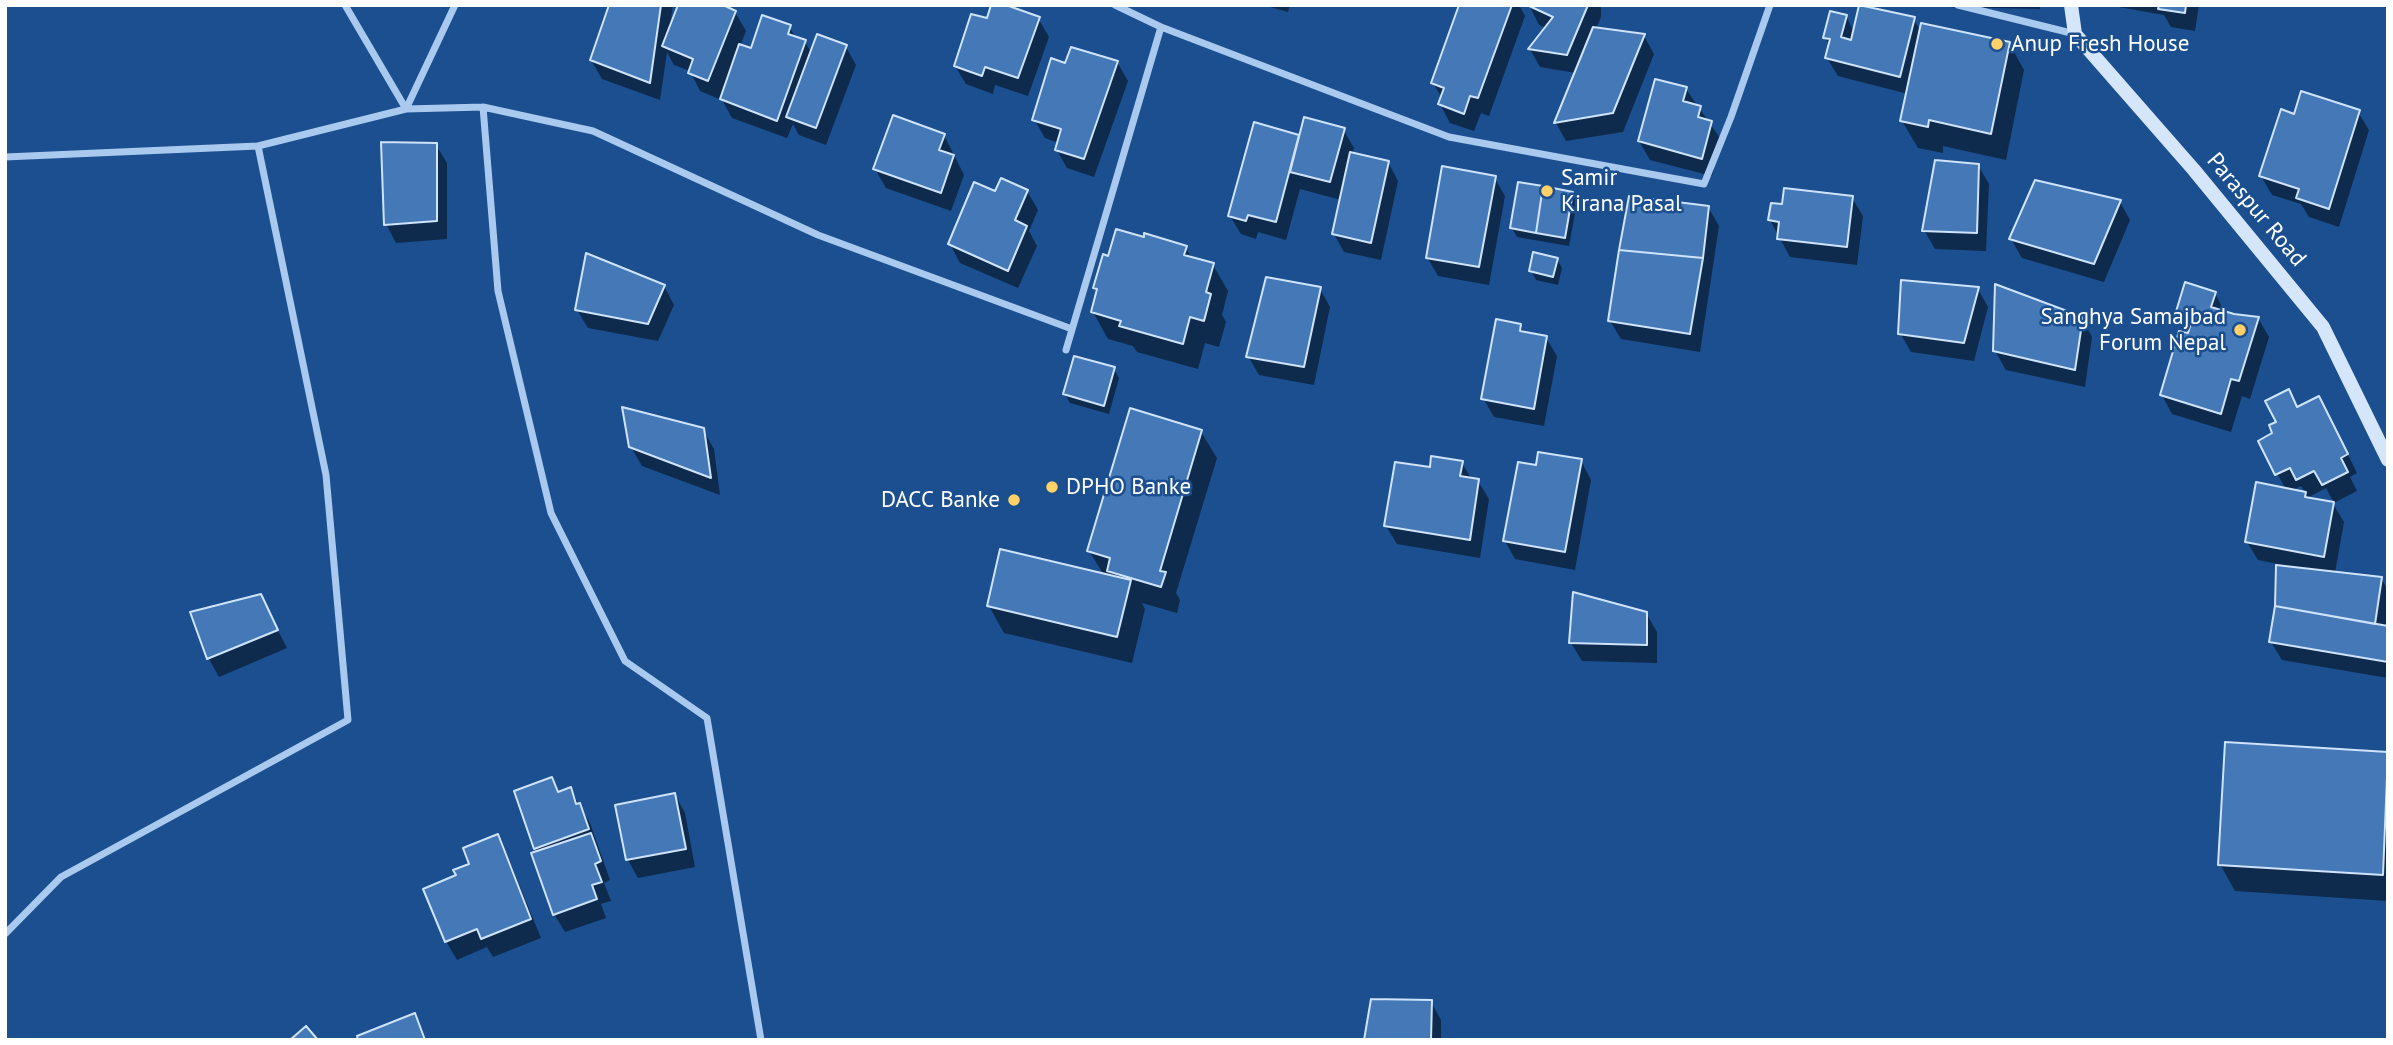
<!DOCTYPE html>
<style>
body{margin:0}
#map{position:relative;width:2393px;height:1045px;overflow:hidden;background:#1b4f8f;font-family:"PT Sans",sans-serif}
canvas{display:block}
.frame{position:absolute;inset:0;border:7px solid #fff;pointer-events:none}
</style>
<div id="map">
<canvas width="2393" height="1045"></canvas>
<div class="frame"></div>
</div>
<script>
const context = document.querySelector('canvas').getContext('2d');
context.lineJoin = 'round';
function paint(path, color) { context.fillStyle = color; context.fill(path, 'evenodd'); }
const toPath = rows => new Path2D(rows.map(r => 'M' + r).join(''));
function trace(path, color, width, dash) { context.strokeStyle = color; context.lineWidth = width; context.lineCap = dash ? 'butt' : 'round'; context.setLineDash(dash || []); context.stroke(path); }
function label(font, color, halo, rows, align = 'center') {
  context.font = font + ' "PT Sans",sans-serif'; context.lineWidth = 5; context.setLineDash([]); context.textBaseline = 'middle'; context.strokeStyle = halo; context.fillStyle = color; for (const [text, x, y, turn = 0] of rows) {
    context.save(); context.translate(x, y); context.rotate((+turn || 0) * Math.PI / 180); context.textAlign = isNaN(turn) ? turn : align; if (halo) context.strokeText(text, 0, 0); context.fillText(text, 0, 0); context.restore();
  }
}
paint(toPath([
 [611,5,673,5,670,26,735,12,746,31,740,46,752,50,789,27,797,39,805,42,812,54,846,47,856,65,826,145,799,135,793,124,787,138,732,118,720,96,719,99,700,91,690,71,674,65,667,52,660,100,602,79,591,60],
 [1263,5,1290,5,1288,12],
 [1461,5,1519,5,1525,16,1489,116,1481,113,1474,131,1450,123,1440,104,1442,98,1433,83],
 [1529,5,1601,5,1601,17,1596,29,1644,36,1654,54,1623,132,1566,141,1556,123,1576,73,1540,67,1530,49,1546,28,1539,25],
 [1943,5,2040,5,2040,9,1944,7],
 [2107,5,2199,5,2195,31,2171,27,2164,15],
 [1846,16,1854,32,1913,19,1921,31,2009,43,2024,70,2006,160,1943,146,1943,153,1918,148,1902,121,1908,94,1838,76,1827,58,1830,46,1825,37],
 [1038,18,1049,37,1028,96,995,85,993,94,966,84,955,66,988,20],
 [1117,62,1128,81,1094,177,1067,168,1057,150,1059,143,1045,138,1034,119,1066,65],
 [1686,89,1722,141,1712,176,1650,160,1639,141],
 [2358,112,2369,130,2339,227,2309,217,2301,204,2272,195,2261,176,2295,116],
 [1255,124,1300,137,1343,129,1354,148,1352,155,1388,162,1398,181,1381,260,1344,252,1334,234,1341,200,1300,189,1286,240,1258,232,1256,239,1241,234,1230,216],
 [944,135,964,175,951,211,886,188,875,169],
 [436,145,447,163,447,239,396,243,386,224],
 [1978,165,1989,184,1986,251,1935,249,1924,230],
 [1494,177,1505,196,1489,285,1438,276,1427,257],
 [1027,191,1038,210,1029,231,1037,246,1018,288,960,263,950,244,996,193],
 [1572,193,1577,202,1569,246,1517,237,1512,228],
 [1852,198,1863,216,1857,265,1790,257,1770,220,1783,206],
 [2120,202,2130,220,2104,282,2022,258,2011,239],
 [1708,207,1719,226,1700,352,1621,339,1610,321],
 [1186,248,1192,259,1213,265,1228,291,1222,315,1226,322,1219,347,1205,343,1198,369,1137,352,1133,346,1108,339,1093,312,1098,294,1094,288],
 [1557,259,1562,268,1558,285,1536,280,1531,271],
 [664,286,674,305,658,341,588,328,577,310],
 [1320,289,1330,307,1314,385,1259,375,1248,356],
 [1978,289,1988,307,1974,361,1911,352,1900,333],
 [2215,293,2225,313,2258,318,2269,337,2250,399,2242,396,2231,432,2172,414,2162,395,2185,334,2176,318],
 [2082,319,2092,337,2085,387,2006,370,1995,351],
 [1520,325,1525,334,1546,338,1557,356,1544,426,1494,417,1483,398],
 [1114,369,1119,378,1109,414,1070,403,1065,394],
 [2298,408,2329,416,2357,473,2350,477,2357,491,2334,503,2326,488,2305,499,2333,504,2344,522,2335,573,2381,578,2388,590,2388,678,2282,660,2271,642,2277,607,2278,564,2258,560,2247,542,2286,490,2260,441,2275,434],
 [2301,486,2306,494,2291,491],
 [703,430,714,449,720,495,642,466,631,447],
 [1201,432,1217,458,1176,593,1180,600,1177,613,1142,603,1145,609,1132,663,1004,633,989,606,1104,575,1089,551],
 [1581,461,1591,480,1575,570,1515,559,1505,541,1537,467],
 [1462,463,1472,480,1478,481,1489,499,1480,558,1397,544,1386,526,1431,469],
 [1646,613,1657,632,1657,663,1582,661,1571,643],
 [192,614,270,615,287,648,219,677,209,659],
 [2388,754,2388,901,2235,891,2220,864],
 [551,779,559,793,570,789,590,823,610,880,604,883,611,901,601,904,606,918,565,932,554,914,536,848],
 [675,795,685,813,695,867,638,878,628,860,617,806],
 [497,836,507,855,541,938,493,957,487,947,457,960,446,941,471,865],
 [1431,1002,1441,1020,1441,1040,1365,1040]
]), '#0007');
const building = toPath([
 [609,5,661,5,650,83,590,60,609,5],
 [678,5,723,5,736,11,708,81,688,73,693,59,662,46,678,5],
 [991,5,1006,5,1040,17,1018,78,985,67,982,76,954,66,971,14,987,18,991,5],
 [1459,5,1512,5,1478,98,1470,96,1464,114,1438,104,1444,88,1431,83,1459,5],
 [1527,5,1588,5,1567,55,1528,49,1553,17,1527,5],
 [1859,5,1915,17,1900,77,1825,58,1830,39,1823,38,1830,11,1847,15,1841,37,1851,40,1859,5],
 [2159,5,2186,5,2185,13,2158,9,2159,5],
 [762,15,791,25,788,34,806,40,777,121,720,99,739,44,751,48,762,15],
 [1921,23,2010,42,1991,134,1929,120,1928,127,1900,121,1921,23],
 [1593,27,1645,34,1613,113,1554,123,1593,27],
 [817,34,847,45,816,128,786,117,817,34],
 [1071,47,1118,61,1084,159,1055,150,1061,129,1032,120,1051,58,1065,63,1071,47],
 [1655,79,1687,87,1683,101,1701,106,1698,117,1712,121,1702,159,1638,141,1655,79],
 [2301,91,2360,110,2329,209,2296,198,2299,189,2259,176,2281,109,2294,114,2301,91],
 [893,115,945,134,939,150,954,155,941,193,873,169,893,115],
 [1304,117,1345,128,1330,182,1290,172,1304,117],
 [1254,122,1299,135,1276,222,1248,215,1246,221,1228,216,1254,122],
 [381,142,437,143,437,221,384,225,381,142],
 [1350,152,1389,161,1371,243,1332,234,1350,152],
 [1935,160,1979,164,1977,233,1922,231,1935,160],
 [1442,166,1496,176,1479,267,1426,258,1442,166],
 [1001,178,1028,190,1015,220,1027,226,1008,271,948,244,974,182,995,191,1001,178],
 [2035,180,2121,200,2094,264,2009,239,2035,180],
 [1518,182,1543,186,1536,233,1510,228,1518,182],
 [1543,186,1573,192,1565,238,1536,233,1543,186],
 [1784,188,1853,196,1847,247,1777,239,1779,222,1768,220,1771,203,1782,204,1784,188],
 [1629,196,1709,206,1703,258,1619,250,1629,196],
 [1116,229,1144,237,1144,233,1187,246,1184,255,1214,263,1206,292,1211,294,1204,321,1190,317,1183,344,1119,326,1121,321,1091,312,1097,289,1093,288,1103,254,1108,256,1116,229],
 [1619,250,1703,258,1690,334,1608,321,1619,250],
 [1533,252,1558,258,1553,277,1529,271,1533,252],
 [586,253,665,285,648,324,575,310,586,253],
 [1266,277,1321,287,1304,367,1246,357,1266,277],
 [1901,280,1979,287,1964,343,1898,334,1901,280],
 [2185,282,2216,292,2211,307,2234,314,2259,317,2239,381,2231,379,2221,414,2160,395,2179,331,2188,333,2191,323,2174,318,2185,282],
 [1995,284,2083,317,2075,370,1993,351,1995,284],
 [1496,319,1521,324,1520,331,1547,336,1534,409,1481,399,1496,319],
 [1074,356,1115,367,1104,406,1063,394,1074,356],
 [2289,389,2297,407,2319,396,2348,454,2341,458,2348,472,2322,485,2314,471,2296,480,2290,468,2275,475,2258,441,2272,433,2269,425,2276,422,2265,401,2289,389],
 [622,407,704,428,711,478,629,447,622,407],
 [1130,408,1202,430,1160,571,1166,572,1161,587,1107,571,1110,558,1087,551,1130,408],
 [1538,452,1582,459,1565,552,1503,541,1518,462,1536,465,1538,452],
 [1431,456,1463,461,1460,476,1479,479,1470,540,1384,526,1395,462,1430,467,1431,456],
 [2256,482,2306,492,2305,497,2334,502,2324,557,2245,542,2256,482],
 [1000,549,1131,580,1117,637,987,606,1000,549],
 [2276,565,2382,577,2375,624,2275,606,2276,565],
 [1573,592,1647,612,1647,645,1569,643,1573,592],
 [261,594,278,630,207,659,190,612,261,594],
 [2275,606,2388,626,2388,662,2269,642,2275,606],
 [2225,742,2388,752,2383,875,2218,865,2225,742],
 [552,777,558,792,571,787,576,804,580,803,589,829,534,849,514,791,552,777],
 [675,793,686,849,626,860,615,805,675,793],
 [591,833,601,861,595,864,602,882,592,885,597,899,553,915,531,853,591,833],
 [498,834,531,919,481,939,477,929,445,942,423,889,456,875,453,870,469,864,463,848,498,834],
 [1371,999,1432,1000,1431,1040,1364,1040,1371,999],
 [415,1013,425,1040,358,1040,357,1036,415,1013],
 [306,1026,318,1040,290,1040,306,1026]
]);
paint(building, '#4478b7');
trace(building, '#cfe3fa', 2);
trace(toPath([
 [345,5,406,109,455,5],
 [1958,5,2075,34],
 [1161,27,1449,137,1704,184,1731,117,1770,5],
 [483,107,498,291,551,513,625,661,707,718,761,1040],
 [5,157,258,146,406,109,483,107,593,131,818,235,1072,329],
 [1066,350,1161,27,1115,5],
 [5,934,61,877,348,720,326,475,258,146]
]), '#a9c9ee', 7);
trace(toPath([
 [2071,5,2075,34,2194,170,2323,327,2388,460]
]), '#d6e6fa', 14);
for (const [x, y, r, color] of [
 [1997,44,7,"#ffd166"],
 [1547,191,7,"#ffd166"],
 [2240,330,7,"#ffd166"],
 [1052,487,7,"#ffd166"],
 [1014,500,7,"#ffd166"]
]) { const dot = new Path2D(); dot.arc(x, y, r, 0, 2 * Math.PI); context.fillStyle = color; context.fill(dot); trace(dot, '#1b4f8f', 2.5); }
label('23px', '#fff', '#1b4f8f', [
 ["Anup Fresh House",2011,44],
 ["Samir",1561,178],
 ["Kirana Pasal",1561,204],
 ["Sanghya Samajbad",2226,317,"right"],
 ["Forum Nepal",2226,343,"right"],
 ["DPHO Banke",1066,487],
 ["DACC Banke",1000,500,"right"]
], 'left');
label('23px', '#fff', '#1b4f8f', [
 ["Paraspur Road",2256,210,50]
]);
</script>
